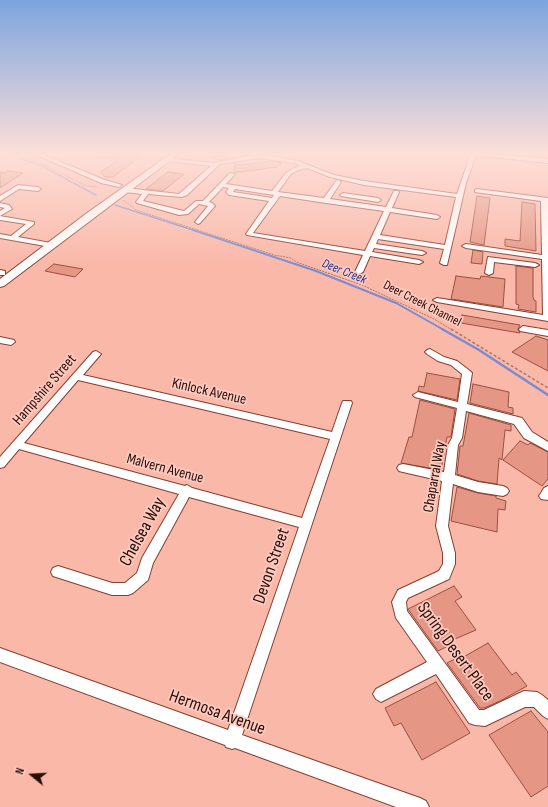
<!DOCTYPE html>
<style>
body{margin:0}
#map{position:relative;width:548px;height:807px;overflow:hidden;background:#fab8a9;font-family:"Sofia Sans Condensed",sans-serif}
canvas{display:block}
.north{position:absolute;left:12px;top:755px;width:40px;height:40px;-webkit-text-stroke:3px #fccabf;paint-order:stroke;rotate:288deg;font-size:11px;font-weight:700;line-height:16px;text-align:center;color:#2b0e08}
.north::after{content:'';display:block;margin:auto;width:14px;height:18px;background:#2b0e08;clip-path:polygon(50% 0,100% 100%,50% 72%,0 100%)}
</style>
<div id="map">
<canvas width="548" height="807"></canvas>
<div class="north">N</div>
</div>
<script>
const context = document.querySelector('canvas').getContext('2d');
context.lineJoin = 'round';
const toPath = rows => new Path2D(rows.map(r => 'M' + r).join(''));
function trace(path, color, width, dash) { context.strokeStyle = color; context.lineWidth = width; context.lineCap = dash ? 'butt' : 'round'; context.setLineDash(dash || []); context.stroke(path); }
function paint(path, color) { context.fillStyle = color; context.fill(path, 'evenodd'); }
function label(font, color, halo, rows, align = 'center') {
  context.font = font + ' "Sofia Sans Condensed",sans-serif'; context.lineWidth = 3.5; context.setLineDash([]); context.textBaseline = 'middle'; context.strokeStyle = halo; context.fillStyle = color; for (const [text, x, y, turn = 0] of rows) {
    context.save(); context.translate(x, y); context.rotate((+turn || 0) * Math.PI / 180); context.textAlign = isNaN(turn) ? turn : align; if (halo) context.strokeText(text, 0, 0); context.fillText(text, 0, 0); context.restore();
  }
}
trace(toPath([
 [4,153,42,166,96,195],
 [115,205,196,231]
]), '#7b8bd2', 1.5);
trace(toPath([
 [193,230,316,271,396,303,444,330]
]), '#7b8bd2', 2);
trace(toPath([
 [442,329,479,350,548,395]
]), '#7b8bd2', 2.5);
const building = toPath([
 [100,153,144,153,113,177,105,177,101,172,119,159,100,157,100,153],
 [213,153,221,153,227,159,220,160,212,158,216,156,213,153],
 [270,161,282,163,277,167,241,172,234,172,235,164,242,165,270,161],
 [8,171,23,173,0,188,0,172,5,173,8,171],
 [168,172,184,174,163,191,146,189,168,172],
 [477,196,490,198,484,245,470,242,477,196],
 [522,202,535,204,536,251,505,246,505,239,520,241,522,202],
 [473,250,483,252,482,264,471,263,473,250],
 [54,264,83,269,75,277,45,271,54,264],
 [516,266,533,268,533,297,534,300,536,301,536,312,518,309,519,305,516,304,516,266],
 [456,276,480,279,481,276,505,279,503,307,451,299,456,276],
 [462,315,520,325,518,329,520,333,461,323,462,315],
 [536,336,548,340,548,371,512,352,536,336],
 [427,373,460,379,457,400,418,391,419,386,424,387,427,373],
 [473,384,509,392,508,407,513,408,513,414,470,403,473,384],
 [420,400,455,409,451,437,447,437,441,470,401,463,409,437,412,437,420,400],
 [469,413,511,425,511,431,505,430,502,460,499,458,497,484,478,481,457,474,460,446,463,446,469,413],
 [520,441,528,445,530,443,548,452,548,479,542,486,503,460,520,441],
 [457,487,478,493,496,496,496,498,506,501,505,510,498,509,497,532,451,521,457,487],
 [454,586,462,597,455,601,476,630,448,642,450,645,438,651,408,609,454,586],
 [488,643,512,675,516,672,527,686,500,701,484,708,480,708,447,663,459,657,460,659,488,643],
 [436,682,470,733,422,760,401,723,394,726,385,708,436,682],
 [531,711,548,732,548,786,531,797,489,735,531,711]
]);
paint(building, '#e59684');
trace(building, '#985141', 1);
const minor = toPath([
 [32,153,39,153,105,180,122,185,119,187,101,183,32,153],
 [471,153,477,153,466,183,447,265,444,265,440,263,444,249,378,239,376,244,422,251,426,253,422,255,374,248,372,252,419,260,423,262,419,264,370,256,363,272,359,274,355,272,363,255,247,235,246,234,269,201,229,195,226,192,229,188,223,187,209,202,212,203,215,206,200,223,198,224,195,222,208,206,199,204,188,214,179,215,137,203,136,202,142,194,125,192,122,190,125,188,179,194,211,166,168,161,165,159,166,158,214,163,258,154,298,161,334,175,364,181,457,194,471,153],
 [258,158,295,163,301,166,294,168,286,173,272,191,226,184,235,174,230,173,203,201,196,201,184,211,143,201,148,194,182,197,187,195,220,164,258,158],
 [307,168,330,177,364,185,456,197,445,245,380,235,390,212,437,219,440,217,437,215,392,208,399,192,398,191,394,191,386,207,330,199,341,182,338,180,336,181,324,198,278,192,290,175,298,170,307,168],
 [235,189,274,195,272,198,233,192,235,189],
 [280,196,326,203,384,211,365,251,253,233,280,196],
 [18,185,38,187,41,189,38,191,19,189,0,201,0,196,18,185],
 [477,189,548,198,548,321,437,302,433,300,437,298,543,315,542,259,466,248,462,246,466,244,542,255,541,201,475,192,475,190,477,189],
 [343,193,378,198,381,200,378,202,341,196,340,195,343,193],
 [0,203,9,205,12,209,0,216,0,211,5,208,0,207,0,203],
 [0,216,34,222,34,224,18,237,51,243,55,245,51,247,0,238,0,234,11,236,26,224,0,220,0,216],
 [488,257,535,263,539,265,535,267,494,262,493,273,489,275,485,273,488,257],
 [0,270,5,271,5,275,0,275,0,270],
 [523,326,548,330,548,336,520,331,519,329,523,326],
 [0,337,14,340,15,342,11,345,0,343,0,337],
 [430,349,444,357,457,361,470,371,472,373,467,404,522,418,532,432,548,442,548,451,524,438,514,424,466,411,462,438,458,445,455,475,478,482,503,486,507,488,509,491,507,494,503,496,478,492,453,484,448,526,455,553,455,564,449,579,408,598,406,602,407,611,479,710,484,710,524,691,537,692,542,695,548,700,548,719,543,716,534,707,525,707,485,726,475,725,469,723,436,674,381,702,376,699,373,694,376,689,427,662,396,618,392,602,398,590,439,571,443,564,443,553,436,526,442,481,403,472,399,471,397,468,399,465,403,464,444,472,448,445,452,438,457,408,415,397,413,395,418,392,458,402,462,374,451,365,438,361,427,354,425,352,427,350,430,349],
 [96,351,101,354,83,375,332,432,342,403,343,401,351,401,352,403,242,735,420,798,426,801,429,807,396,807,235,748,232,749,226,747,225,745,0,662,0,648,228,730,299,527,189,497,153,563,148,580,133,593,128,595,112,595,53,576,51,572,53,568,58,566,112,583,125,583,137,573,142,558,179,494,19,449,4,467,0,468,0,457,93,352,96,351],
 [78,380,330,439,302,518,192,488,187,485,185,486,24,443,78,380],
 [548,486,548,500,541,499,539,496,541,493,544,488,548,486]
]);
const major = toPath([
 [172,153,180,153,4,286,0,287,0,279,87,213,172,153],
 [467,153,487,153,548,159,548,163,471,155,467,153]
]);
trace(minor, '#853f31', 2);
trace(major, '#853f31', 2);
trace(toPath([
 [12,153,43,164,86,186,98,187],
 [123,200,136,210,274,255,291,258,296,262,362,285,434,319,452,330]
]), '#aa776b', 1, [2, 1]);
trace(toPath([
 [451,329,548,388]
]), '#aa776b', 1.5, [3, 2]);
paint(minor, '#fff');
paint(major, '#fff');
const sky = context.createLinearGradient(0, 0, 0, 266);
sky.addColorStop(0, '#7ca4df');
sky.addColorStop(0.58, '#fddfd8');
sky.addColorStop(1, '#fddfd800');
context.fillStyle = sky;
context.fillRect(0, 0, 548, 266);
label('italic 13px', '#2b3385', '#fccabf', [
 ["Deer Creek",344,272,22]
]);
label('13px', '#2b0e08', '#fccabf', [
 ["Deer Creek Channel",422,304,27]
]);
label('15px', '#2b0e08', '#fccabf', [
 ["Hampshire Street",45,390,-49],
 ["Kinlock Avenue",209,392,13],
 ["Malvern Avenue",165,469,15],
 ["Chaparral Way",435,477,-80]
]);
label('18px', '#2b0e08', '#fccabf', [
 ["Chelsea Way",143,532,-61],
 ["Devon Street",272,566,-71],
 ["Spring Desert Place",455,652,54],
 ["Hermosa Avenue",217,713,20]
]);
</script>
